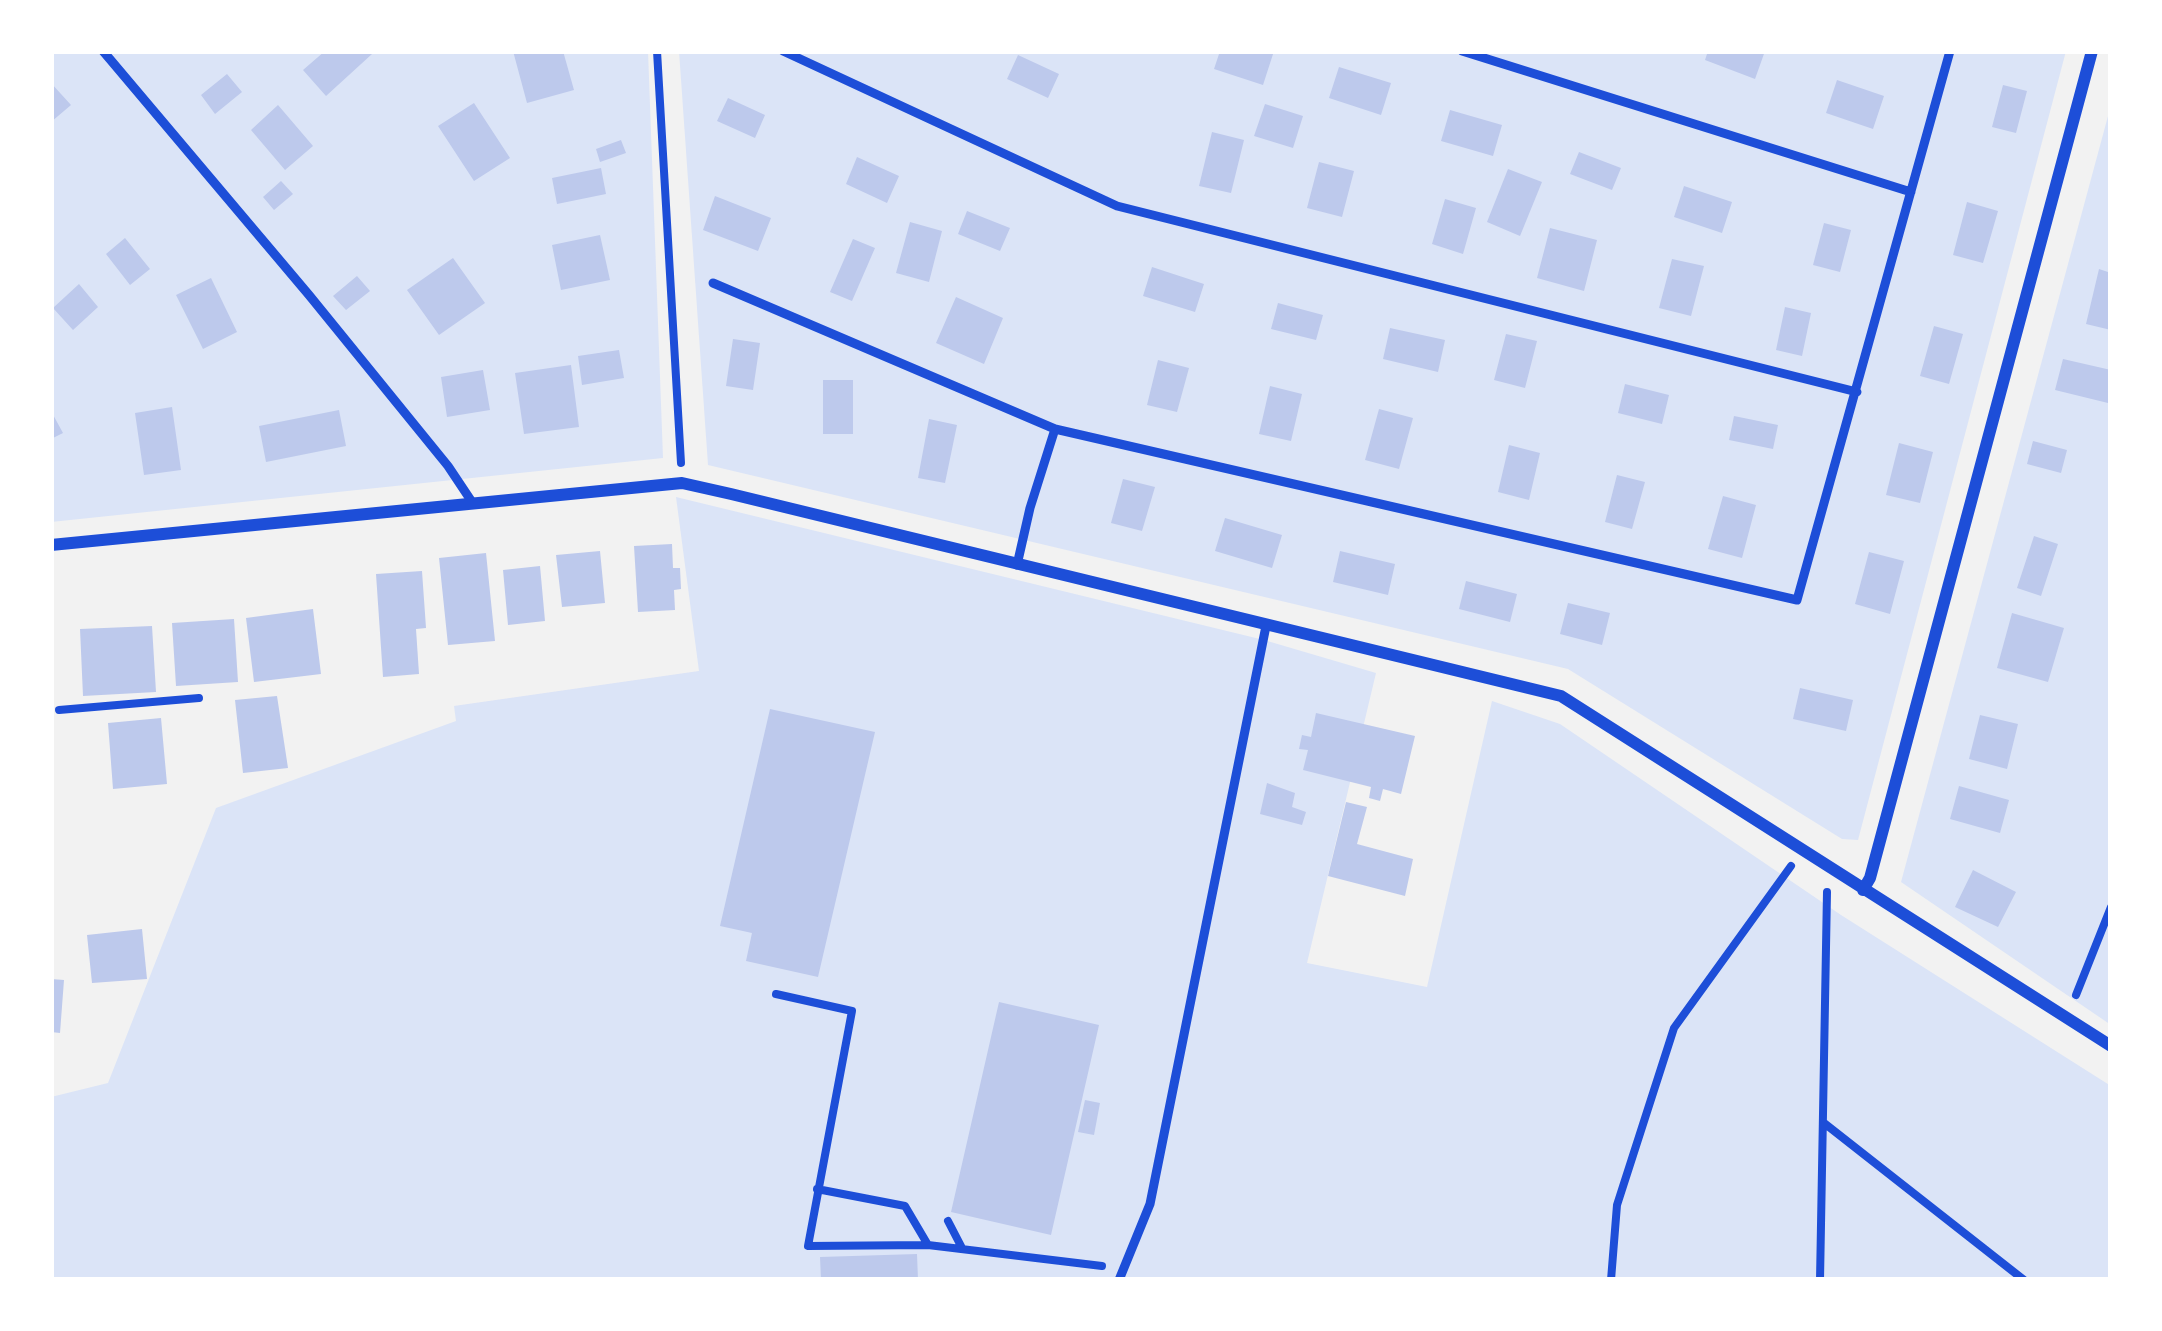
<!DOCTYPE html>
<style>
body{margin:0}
#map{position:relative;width:2162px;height:1331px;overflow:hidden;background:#f2f2f2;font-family:"Sofia Sans Condensed",sans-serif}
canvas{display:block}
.frame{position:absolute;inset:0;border:54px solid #fff;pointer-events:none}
</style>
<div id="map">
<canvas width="2162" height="1331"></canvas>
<div class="frame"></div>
</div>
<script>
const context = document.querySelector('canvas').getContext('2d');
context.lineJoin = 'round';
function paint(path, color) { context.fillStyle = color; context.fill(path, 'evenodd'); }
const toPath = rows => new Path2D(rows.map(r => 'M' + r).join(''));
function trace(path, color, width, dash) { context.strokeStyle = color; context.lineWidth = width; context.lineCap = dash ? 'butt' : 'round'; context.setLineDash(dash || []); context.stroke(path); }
paint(toPath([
 [51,51,648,51,663,458,51,522],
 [679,51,2066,51,1858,840,1842,839,1568,669,708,465],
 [2111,105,2111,1025,1901,882],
 [676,497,1264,640,1376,673,1307,963,1427,987,1492,701,1560,724,1841,915,2111,1086,2111,1280,51,1280,51,1097,108,1083,216,808,456,721,454,706,699,671]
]), '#dbe4f7');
paint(toPath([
 [325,51,369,51,372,54,326,96,303,70],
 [513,51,563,51,574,90,527,103],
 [1220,51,1274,51,1263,85,1214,69],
 [1708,51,1765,51,1755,79,1705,60],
 [1018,55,1059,74,1048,98,1007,79],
 [1339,67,1391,83,1381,115,1329,98],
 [227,74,242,92,215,114,201,95],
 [1837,80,1884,96,1873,129,1826,113],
 [51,83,71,105,51,122],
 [2003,85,2027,91,2016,133,1992,127],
 [728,98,765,115,755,138,717,121],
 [474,103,510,158,474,181,438,126],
 [1265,104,1303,116,1293,148,1254,136],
 [278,105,313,146,285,170,251,130],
 [1450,110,1502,125,1493,156,1441,141],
 [1212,132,1244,140,1231,193,1199,186],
 [621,140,626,153,600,162,596,149],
 [1579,152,1621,168,1612,190,1570,174],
 [857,157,899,176,887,203,846,184],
 [1319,162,1354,171,1342,217,1307,208],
 [601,168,606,194,557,204,552,178],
 [1508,169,1542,182,1520,236,1487,222],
 [281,181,293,194,274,210,263,197],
 [1684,186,1732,202,1722,233,1674,217],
 [715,196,771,218,758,251,703,230],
 [1445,199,1476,208,1463,254,1432,244],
 [1967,202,1998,211,1983,263,1953,255],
 [967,211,1010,228,1000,251,958,234],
 [910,222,942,231,929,282,896,273],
 [1824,223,1851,230,1840,272,1813,265],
 [1550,228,1597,240,1584,291,1537,278],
 [600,235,610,280,561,290,552,245],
 [125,238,150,269,130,285,106,254],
 [853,239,875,248,852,301,830,292],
 [453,258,485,303,439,335,407,290],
 [1672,259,1704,266,1691,316,1659,308],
 [1152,267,1204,284,1195,312,1143,296],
 [2099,269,2111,273,2111,330,2086,324],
 [357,276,370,291,346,310,333,296],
 [211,278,237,332,203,349,176,295],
 [79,284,98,307,73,330,53,308],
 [956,297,1003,318,984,364,936,343],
 [1278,303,1323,315,1316,340,1271,329],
 [1785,307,1811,313,1802,356,1776,350],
 [1934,326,1963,334,1949,384,1920,376],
 [1390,328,1445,340,1438,372,1383,359],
 [1506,334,1537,341,1525,388,1494,380],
 [733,339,760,343,753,390,726,386],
 [619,350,624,378,582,385,578,356],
 [2063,359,2111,370,2108,403,2055,390],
 [1158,360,1189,368,1177,412,1147,405],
 [571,365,579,427,524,434,515,373],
 [483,370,490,410,447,417,441,377],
 [823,380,853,380,853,434,823,434],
 [1625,384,1669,395,1662,424,1618,413],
 [1270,386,1302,394,1291,441,1259,434],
 [172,407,181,470,144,475,135,413],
 [1379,409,1413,418,1399,469,1365,460],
 [339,410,346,446,266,462,259,426],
 [51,411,63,433,51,439],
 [1734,416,1778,425,1773,449,1729,440],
 [929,419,957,425,945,483,918,478],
 [2033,441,2067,450,2061,473,2027,464],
 [1899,443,1933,452,1920,503,1886,495],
 [1509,445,1540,453,1529,500,1498,492],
 [1617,475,1645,482,1632,529,1605,522],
 [1123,479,1155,487,1142,531,1111,523],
 [1723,496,1756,505,1742,558,1708,549],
 [1225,518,1282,535,1272,568,1215,551],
 [2034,536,2058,544,2041,596,2017,588],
 [672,544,673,568,680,568,681,589,674,590,675,610,638,612,634,546],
 [600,551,605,603,562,607,556,555],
 [1340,551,1395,564,1388,595,1333,582],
 [1869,552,1904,561,1890,614,1855,604],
 [486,553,495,641,448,645,439,558],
 [540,566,545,621,508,625,503,570],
 [422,571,426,628,416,629,419,674,383,677,376,574],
 [1466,581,1517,594,1510,622,1459,609],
 [1568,603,1610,613,1602,645,1560,634],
 [313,609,321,674,254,682,246,618],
 [2012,613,2064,628,2048,682,1997,668],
 [234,619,238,682,176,686,172,623],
 [152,626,156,692,83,696,80,629],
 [1800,688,1853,700,1846,731,1793,719],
 [277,696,288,768,243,773,235,700],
 [770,709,875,732,818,977,746,961,752,933,720,926],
 [1316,713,1415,736,1401,794,1383,789,1380,801,1369,798,1371,787,1303,770,1308,750,1299,749,1302,735,1311,737],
 [1980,715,2018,724,2007,769,1969,759],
 [161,718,167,784,113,789,108,723],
 [1267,783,1295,793,1292,807,1306,812,1302,825,1260,814],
 [1959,786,2009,800,2000,833,1950,819],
 [1346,802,1367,807,1357,844,1413,859,1405,896,1328,876],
 [1973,870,2016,892,1998,927,1955,907],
 [142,929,147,979,92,983,87,935],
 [51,979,64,980,60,1033,51,1032],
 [999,1002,1099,1025,1051,1235,951,1212],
 [1085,1100,1100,1103,1094,1135,1078,1132],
 [917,1254,918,1280,821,1280,820,1257]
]), '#bdc9ec');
trace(toPath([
 [657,51,681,463],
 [59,710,199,698],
 [776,994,852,1011,808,1246,928,1245],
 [2076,995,2111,907],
 [1824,1123,2024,1280],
 [817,1189,905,1206,928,1245,1102,1266],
 [948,1221,962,1248],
 [1611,1280,1617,1205,1674,1028,1791,866],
 [1820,1280,1827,892]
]), '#1d4ed8', 8);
trace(toPath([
 [103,51,309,295,448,466,472,502],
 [783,51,1117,206,1857,392],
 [1462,51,1911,192],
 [713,283,1055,429,1797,600,1950,51],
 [1017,565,1030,508,1055,429],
 [1119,1280,1150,1204,1266,626]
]), '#1d4ed8', 9);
trace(toPath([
 [51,545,682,483,731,494,1561,696,2111,1046],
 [1863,890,1870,878,2092,51]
]), '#1d4ed8', 12);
</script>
